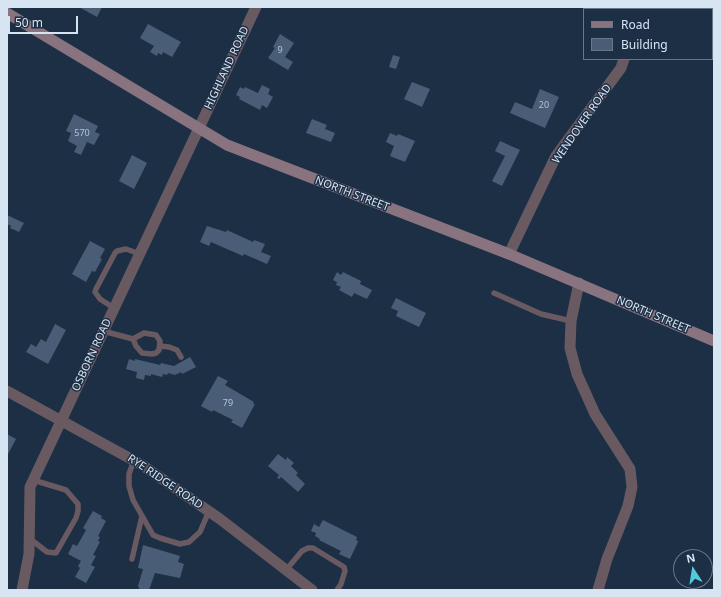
<!DOCTYPE html>
<style>
body{margin:0}
#map{position:relative;width:721px;height:597px;overflow:hidden;background:#1c2f45;font-family:"Noto Sans",sans-serif}
canvas{display:block}
.frame{position:absolute;inset:0;border:8px solid #d7e4f2;pointer-events:none}
.legend{position:absolute;left:583px;top:8px;width:130px;height:52px;box-sizing:border-box;background:#1c2f45;border:1px solid #67778a;margin:0;padding:5px 7px;list-style:none;font-size:12px;color:#d7e4f2}
.legend li{display:flex;align-items:center;gap:8px;height:20px}
.legend b{width:20px;border:1px solid #67778a}
.north{position:absolute;left:673px;top:549px;width:40px;height:40px;box-sizing:border-box;background:#1c2f45;border:1px solid #67778a;border-radius:50%;rotate:348deg;font-size:11px;font-weight:700;line-height:16px;text-align:center;color:#d7e4f2}
.north::after{content:'';display:block;margin:auto;width:14px;height:18px;background:#53cadc;clip-path:polygon(50% 0,100% 100%,50% 72%,0 100%)}
.scale{position:absolute;left:8px;top:16px;width:70px;height:18px;box-sizing:border-box;border:2px solid #d7e4f2;border-top:0;padding-left:5px;font-size:12px;line-height:14px;white-space:nowrap;color:#d7e4f2;-webkit-text-stroke:3px #1c2f45;paint-order:stroke}
</style>
<div id="map">
<canvas width="721" height="597"></canvas>
<div class="frame"></div>
<ul class="legend">
<li><b style="height:5px;background:#89737f"></b>Road</li>
<li><b style="height:11px;background:#495e76"></b>Building</li>
</ul>
<div class="north">N</div>
<div class="scale">50 m</div>
</div>
<script>
const context = document.querySelector('canvas').getContext('2d');
context.lineJoin = 'round';
function paint(path, color) { context.fillStyle = color; context.fill(path, 'evenodd'); }
const toPath = rows => new Path2D(rows.map(r => 'M' + r).join(''));
function trace(path, color, width, dash) { context.strokeStyle = color; context.lineWidth = width; context.lineCap = dash ? 'butt' : 'round'; context.setLineDash(dash || []); context.stroke(path); }
function label(font, color, halo, rows, align = 'center') {
  context.font = font + ' "Noto Sans",sans-serif'; context.lineWidth = 3; context.setLineDash([]); context.textBaseline = 'middle'; context.strokeStyle = halo; context.fillStyle = color; for (const [text, x, y, turn = 0] of rows) {
    context.save(); context.translate(x, y); context.rotate((+turn || 0) * Math.PI / 180); context.textAlign = isNaN(turn) ? turn : align; if (halo) context.strokeText(text, 0, 0); context.fillText(text, 0, 0); context.restore();
  }
}
paint(toPath([
 [79,7,102,7,97,17],
 [148,24,181,42,172,57,163,52,162,55,158,53,157,56,150,52,154,46,140,38],
 [280,34,294,43,285,57,293,62,288,70,268,58,275,48,273,47],
 [393,55,400,57,396,69,389,67],
 [412,82,430,89,422,107,404,99],
 [262,85,270,89,268,94,273,97,267,108,262,105,260,110,239,99,240,97,236,95,240,87,244,89,245,87,258,93],
 [540,89,559,97,545,128,510,113,515,102,532,109],
 [74,114,98,126,95,132,100,134,94,145,87,142,81,155,74,152,77,146,68,141,71,133,66,131],
 [312,119,327,125,325,129,335,133,331,142,306,133],
 [390,133,397,136,398,134,415,141,405,162,390,156,394,146,386,142],
 [500,141,520,150,502,186,492,181,505,156,495,151],
 [132,155,147,163,134,189,119,181],
 [7,215,24,223,19,232,10,228,11,226,7,224],
 [207,226,226,232,227,230,253,242,254,240,265,244,261,252,271,256,267,264,244,254,243,256,211,242,209,246,200,242],
 [90,241,105,249,100,258,102,259,95,272,92,271,86,282,72,274],
 [337,272,341,275,343,272,361,281,360,284,372,290,367,299,354,293,352,297,339,290,341,287,336,285,337,282,333,280],
 [396,298,426,313,419,327,396,316,398,311,391,308],
 [55,324,66,330,48,364,26,352,31,344,36,347,41,339,46,342],
 [190,357,196,367,182,374,181,372,175,375,168,373,167,375,163,374,162,377,151,374,151,376,145,375,144,380,136,378,137,372,126,369,129,359,135,361,135,359,160,365,161,363,174,366],
 [218,376,228,381,225,385,254,402,253,404,255,404,242,428,231,422,233,420,213,410,212,412,201,406],
 [7,434,16,439,7,456],
 [278,454,286,460,287,457,294,463,291,466,298,473,296,475,305,484,298,492,281,477,279,479,277,478,279,475,268,466],
 [93,511,102,516,101,518,106,521,98,536,100,537,98,541,100,542,93,555,96,556,91,565,95,567,86,583,75,577,80,568,78,566,81,561,68,554,73,544,77,546,86,530,83,528],
 [323,520,357,537,356,540,358,541,357,544,350,559,339,554,341,551,319,540,320,539,315,536,316,533,311,531,314,524,319,527],
 [143,545,180,556,178,562,184,564,180,578,155,573,149,590,140,590,138,586,143,569,138,568]
]), '#495e76');
trace(toPath([
 [494,293,541,314,571,321],
 [114,308,100,299,95,292,96,289,115,253,117,251,126,249,140,254],
 [103,331,133,339,136,346,142,353,152,354,156,353,159,350,160,341,156,335,144,333,133,339],
 [160,346,169,347,177,350,181,357],
 [134,460,129,474,129,486,133,500,153,535,160,538,180,544,189,542,200,532,209,511],
 [29,538,47,552,56,553,76,518,78,511,78,504,66,490,33,480],
 [132,559,142,516],
 [286,570,302,551,308,548,313,548,344,567,345,571,341,584,337,590]
]), '#695a62', 5.5);
trace(toPath([
 [627,9,628,7],
 [509,254,556,156,621,68,624,59],
 [579,283,571,321,570,348,577,374,595,414,630,469,632,487,628,506,607,559,598,590],
 [7,391,142,465,220,519,312,590],
 [22,590,29,554,30,487,256,7]
]), '#695a62', 11);
trace(toPath([
 [7,13,227,145,509,254,714,341]
]), '#89737f', 11);
label('9px', '#b4c2d3', null, [
 ["9",280,50],
 ["20",544,105],
 ["570",82,133],
 ["79",228,403]
]);
label('11px', '#d7e4f2', '#1c2f45', [
 ["HIGHLAND ROAD",227,68,-65],
 ["WENDOVER ROAD",582,124,-55],
 ["NORTH STREET",352,194,21],
 ["NORTH STREET",653,315,23],
 ["OSBORN ROAD",92,355,-65],
 ["RYE RIDGE ROAD",165,482,34]
]);
</script>
